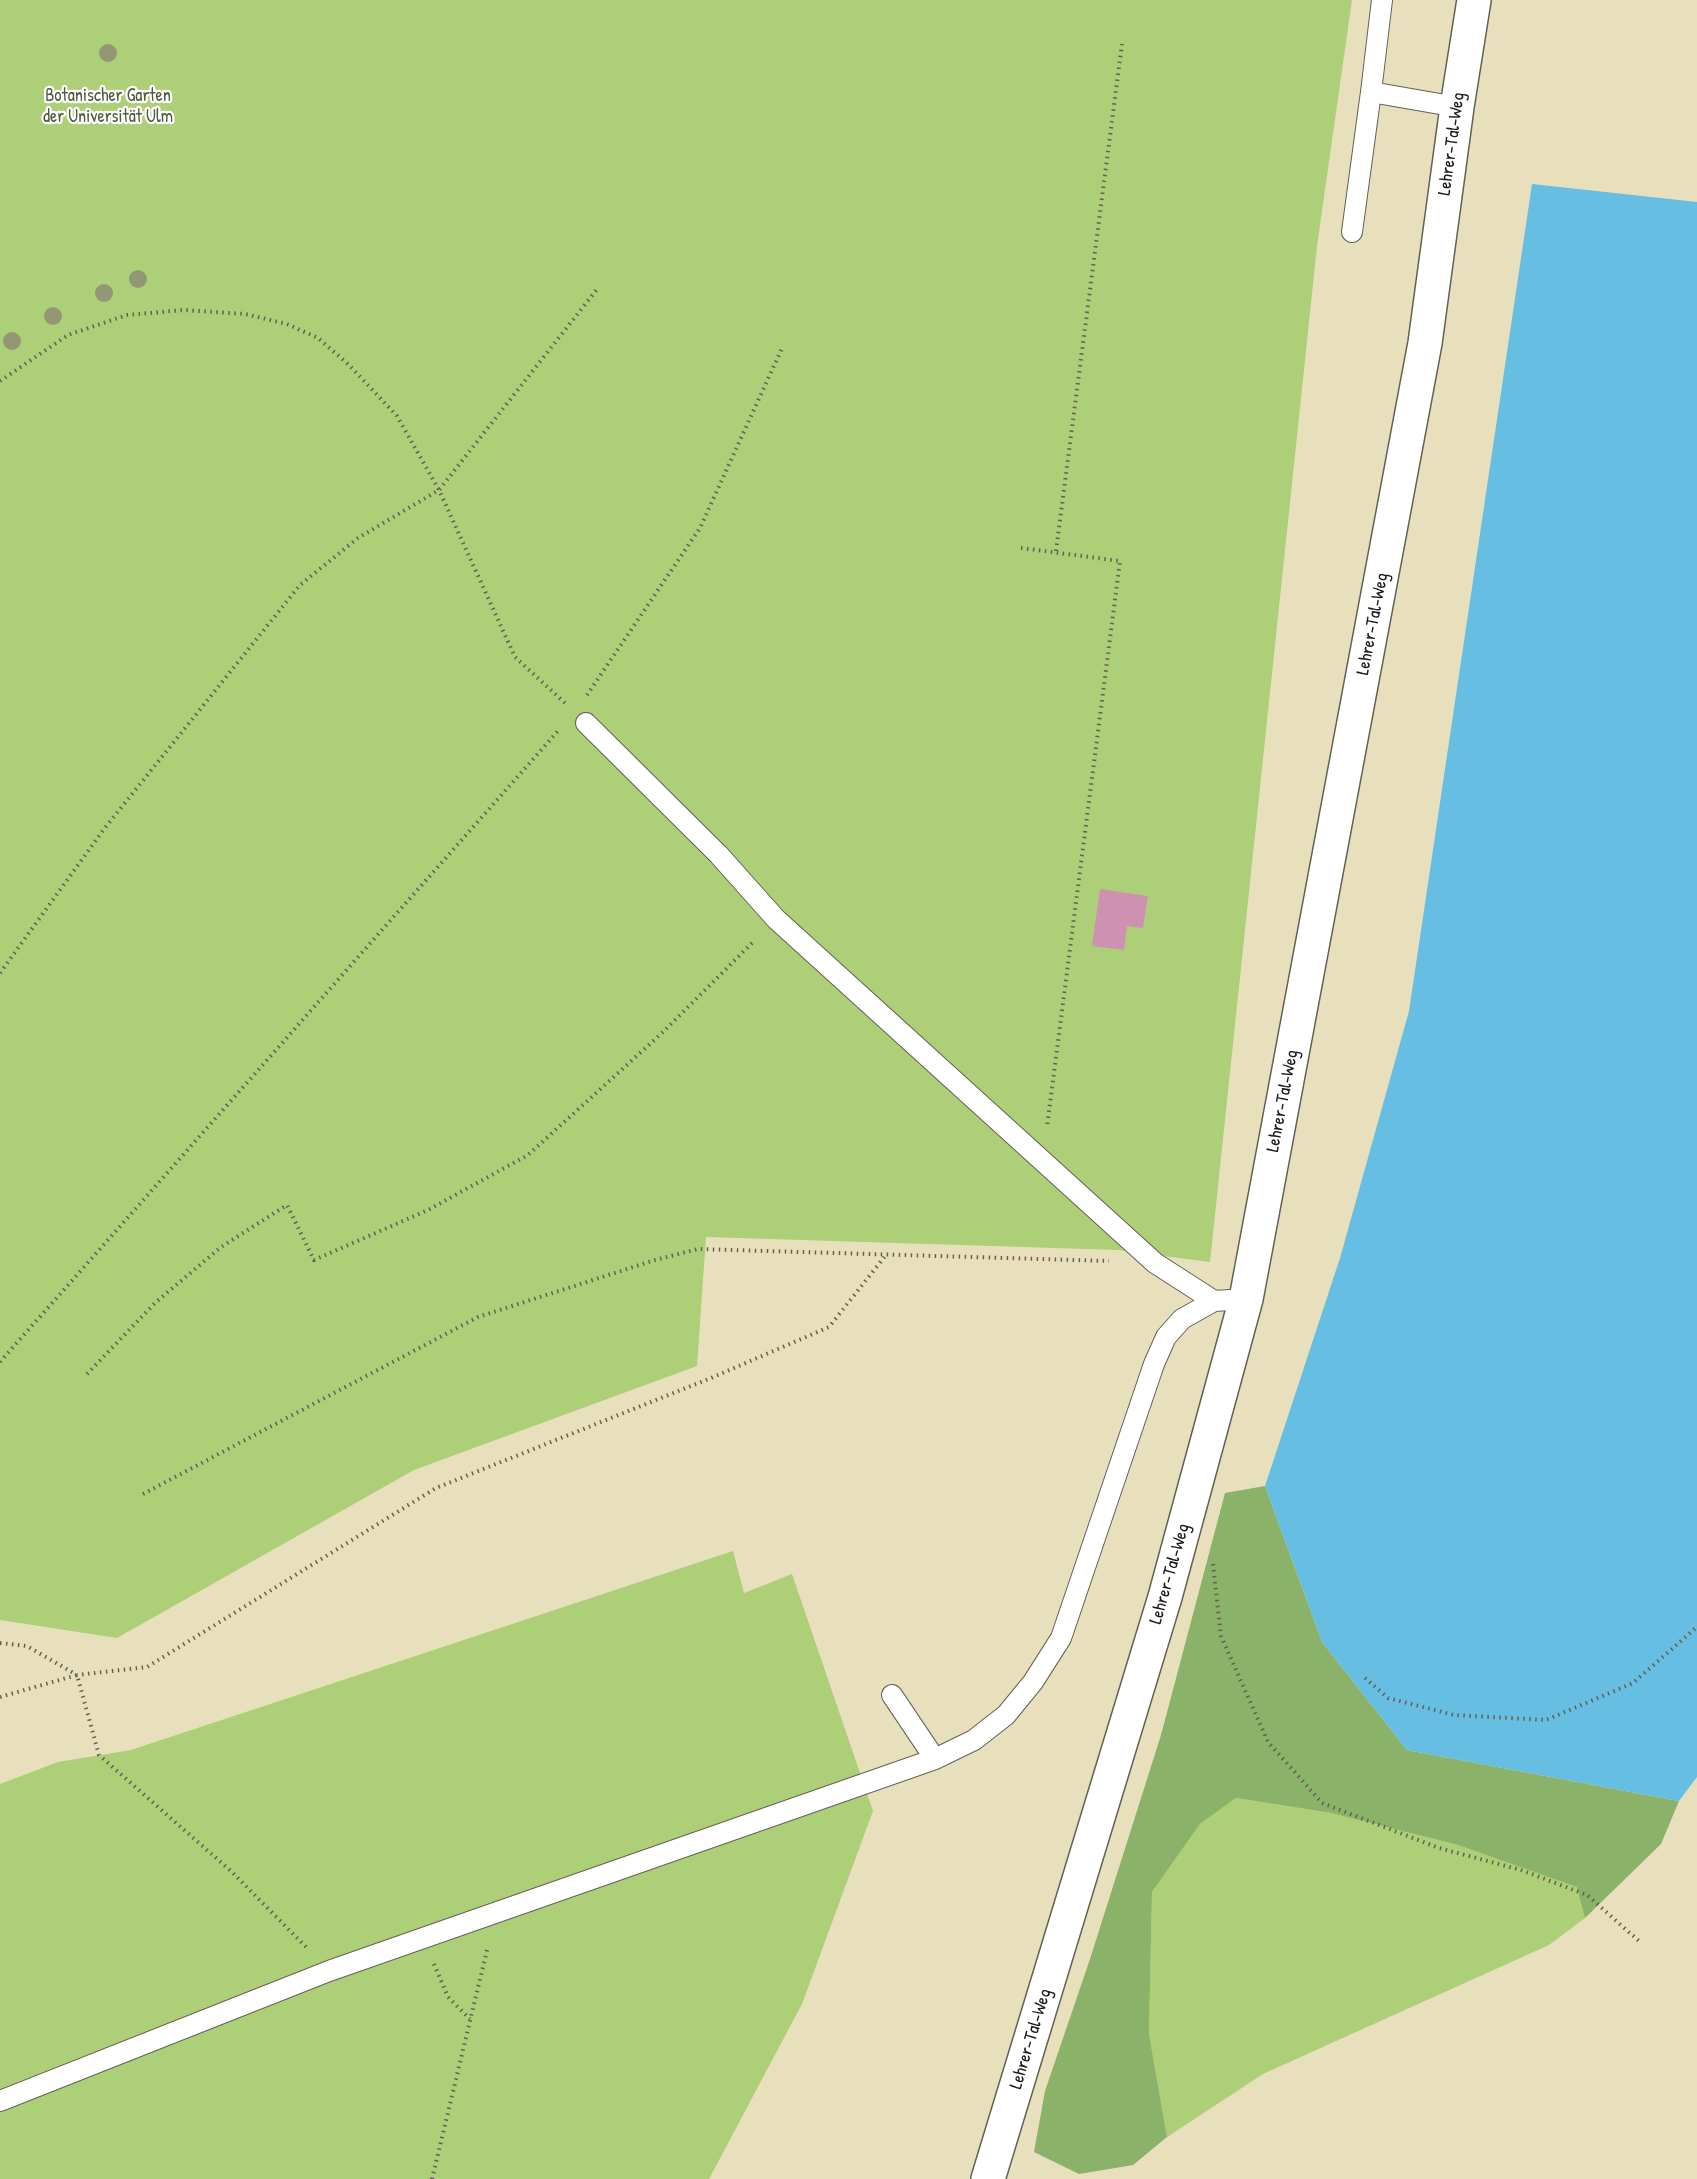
<!DOCTYPE html>
<meta charset="utf-8">
<style>
body{margin:0}
canvas{display:block;background:#e8e0bc}
</style>
<canvas width="1697" height="2179"></canvas>
<script>
const context = document.querySelector('canvas').getContext('2d');
context.lineJoin = 'round';
function paint(path, color) { context.fillStyle = color; context.fill(path, 'evenodd'); }
const toPath = rows => new Path2D(rows.map(r => 'M' + r).join(''));
function trace(path, color, width, dash) { context.strokeStyle = color; context.lineWidth = width; context.lineCap = dash ? 'butt' : 'round'; context.setLineDash(dash || []); context.stroke(path); }
function label(font, color, halo, rows, align = 'center') {
  context.font = font + ' "Patrick Hand",sans-serif'; context.lineWidth = 4.5; context.setLineDash([]); context.textBaseline = 'middle'; context.strokeStyle = halo; context.fillStyle = color; for (const [text, x, y, turn = 0] of rows) {
    context.save(); context.translate(x, y); context.rotate((+turn || 0) * Math.PI / 180); context.textAlign = isNaN(turn) ? turn : align; if (halo) context.strokeText(text, 0, 0); context.fillText(text, 0, 0); context.restore();
  }
}
paint(toPath([
 [0,0,1352,0,1317,246,1210,1262,1118,1250,706,1237,697,1366,414,1470,117,1638,0,1620],
 [733,1551,744,1593,792,1574,873,1811,802,2004,709,2179,0,2179,0,1784,58,1762,131,1750],
 [1236,1798,1331,1813,1458,1845,1578,1887,1585,1918,1549,1945,1263,2074,1167,2137,1149,2034,1152,1892,1200,1824]
]), '#adcf77');
paint(toPath([
 [1265,1486,1322,1642,1407,1750,1679,1801,1661,1844,1585,1918,1577,1887,1458,1845,1331,1813,1236,1798,1200,1824,1152,1892,1149,2034,1167,2137,1133,2165,1079,2174,1034,2152,1045,2091,1090,1959,1161,1735,1225,1493]
]), '#8ab268');
paint(toPath([
 [1532,184,1697,202,1697,1777,1679,1801,1407,1750,1322,1642,1265,1486,1340,1258,1409,1011]
]), '#66bee3');
paint(toPath([
 [1100,889,1148,896,1143,928,1127,926,1124,950,1092,946]
]), '#cf91b1');
const service = toPath([
 [1382,0,1371,92,1457,107],
 [1352,232,1371,92],
 [586,723,719,855,776,919,1155,1263,1214,1301],
 [892,1695,935,1759],
 [0,2101,329,1971,935,1759,974,1740,1006,1715,1033,1682,1061,1638,1154,1364,1166,1337,1182,1319,1214,1301,1246,1299]
]);
const tertiary = toPath([
 [988,2179,1165,1597,1246,1299,1425,343,1457,107,1474,0]
]);
trace(service, '#636154', 22);
trace(tertiary, '#636154', 36);
trace(toPath([
 [0,381,68,335,127,315,184,310,245,314,287,324,318,338,349,365,397,416,439,490,515,657,566,704],
 [1021,548,1120,561,1047,1127],
 [1056,551,1122,44],
 [587,695,700,528,783,346],
 [0,973,104,829,300,585,358,538,439,490,598,288],
 [0,1362,558,731],
 [87,1374,155,1303,221,1247,287,1205,314,1260,428,1210,528,1155,663,1032,755,940],
 [143,1494,478,1317,655,1260,698,1249,1109,1261],
 [1213,1564,1221,1636,1268,1742,1322,1803,1439,1848,1521,1870,1587,1895,1639,1941],
 [0,1643,27,1646,77,1675,147,1667,436,1488,711,1378,829,1327,886,1255],
 [1365,1678,1388,1698,1454,1715,1546,1720,1633,1683,1697,1627],
 [0,1697,77,1675,99,1755,232,1872,308,1949],
 [434,1964,448,1997,470,2019],
 [432,2179,488,1946]
]), '#636154', 4, [1.5, 4.5]);
trace(service, '#fff', 20);
trace(tertiary, '#fff', 33);
context.fillStyle = '#949776';
for (const [x, y] of [
 [108,53],
 [138,279],
 [104,293],
 [53,316],
 [12,341]
]) { context.beginPath(); context.arc(x, y, 9, 0, 2 * Math.PI); context.fill(); }
label('18px', '#4f5b3c', '#fff', [
 ["Botanischer Garten",108,96],
 ["der Universität Ulm",108,117]
]);
label('18px', '#1c1c1c', '#fff', [
 ["Lehrer-Tal-Weg",1452,144,-82],
 ["Lehrer-Tal-Weg",1373,624,-79],
 ["Lehrer-Tal-Weg",1283,1101,-79],
 ["Lehrer-Tal-Weg",1170,1574,-74],
 ["Lehrer-Tal-Weg",1031,2039,-73]
]);
</script>
